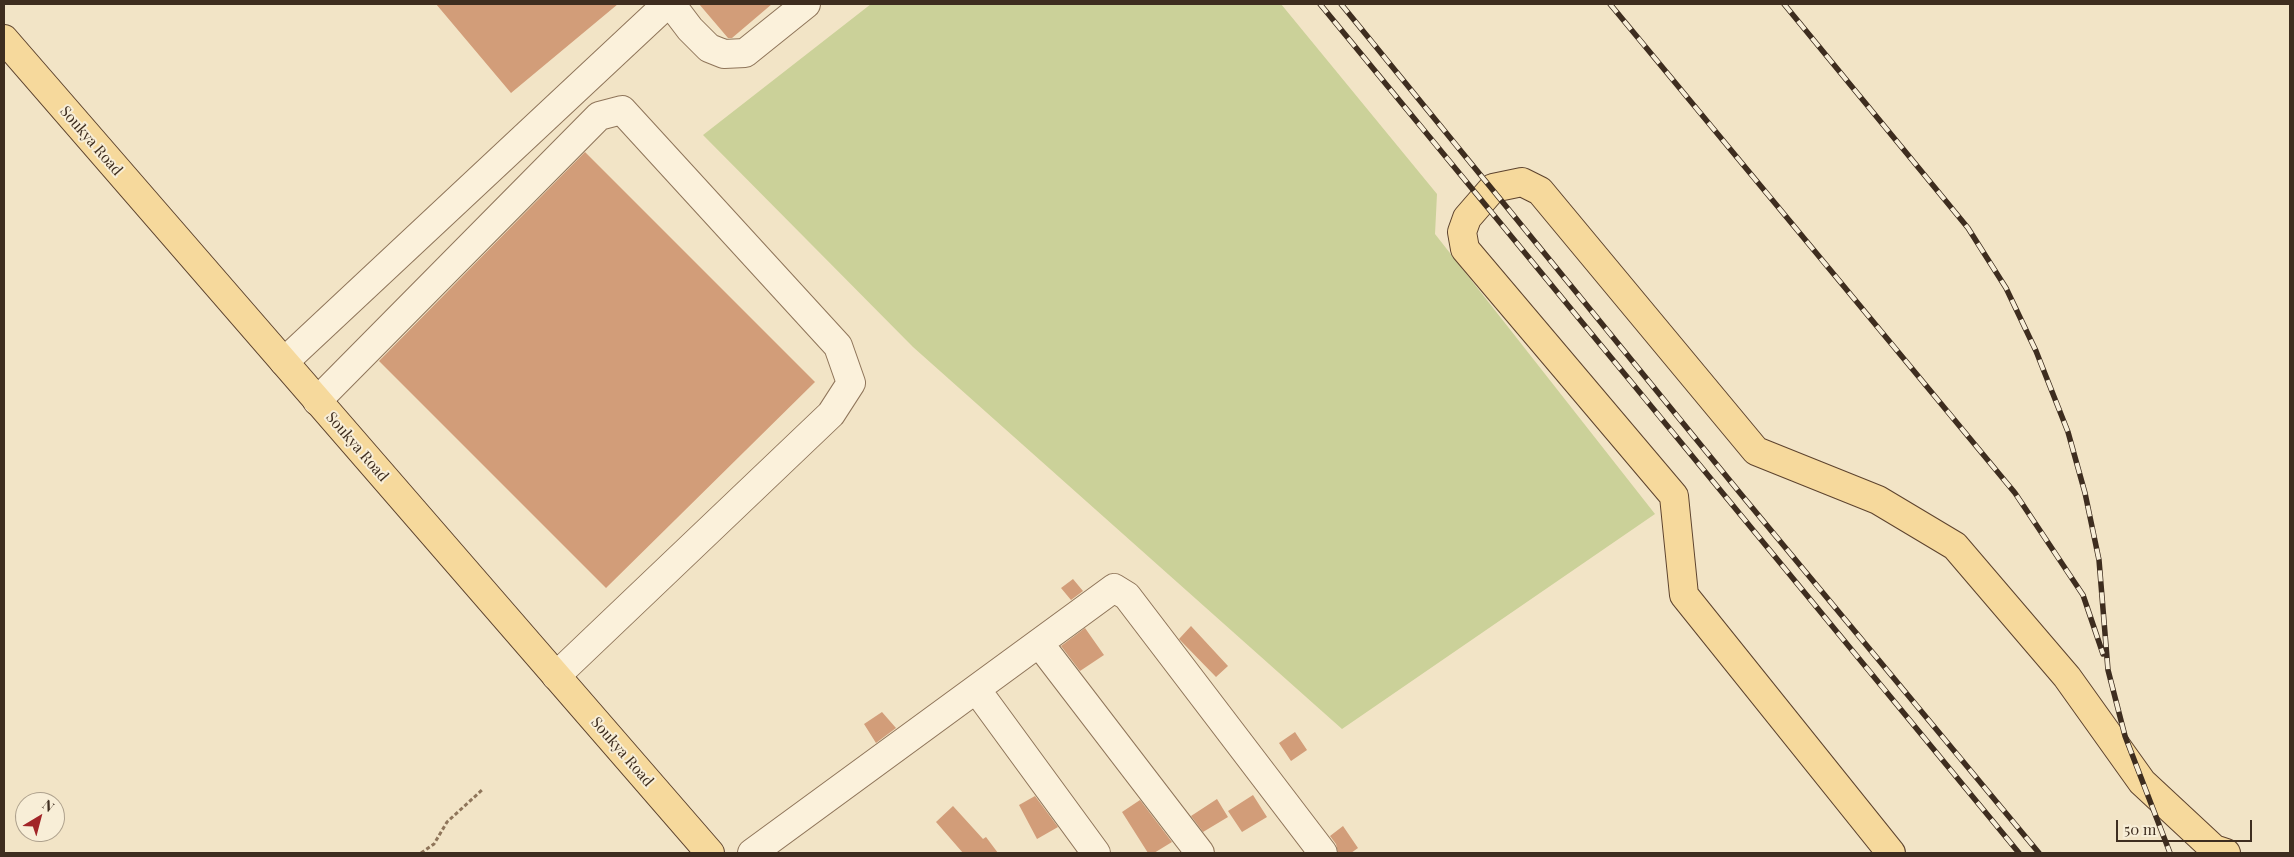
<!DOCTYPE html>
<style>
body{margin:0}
#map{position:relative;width:2294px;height:857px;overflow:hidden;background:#f2e4c6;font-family:"Playfair Display",serif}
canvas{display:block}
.frame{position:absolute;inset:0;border:5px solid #3e2d1f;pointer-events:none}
.north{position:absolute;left:15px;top:792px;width:50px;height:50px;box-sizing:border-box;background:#f8eed7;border:1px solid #aea18d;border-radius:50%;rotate:37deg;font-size:14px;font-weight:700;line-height:20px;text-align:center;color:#3e2d1f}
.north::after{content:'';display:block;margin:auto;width:18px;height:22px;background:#a22528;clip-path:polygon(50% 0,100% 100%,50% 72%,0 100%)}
.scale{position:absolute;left:2116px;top:820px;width:136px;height:22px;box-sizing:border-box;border:2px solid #3e2d1f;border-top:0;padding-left:6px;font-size:15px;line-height:18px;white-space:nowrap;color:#3e2d1f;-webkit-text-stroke:4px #f8eed7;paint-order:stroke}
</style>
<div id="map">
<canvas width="2294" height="857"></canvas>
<div class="frame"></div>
<div class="north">N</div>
<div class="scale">50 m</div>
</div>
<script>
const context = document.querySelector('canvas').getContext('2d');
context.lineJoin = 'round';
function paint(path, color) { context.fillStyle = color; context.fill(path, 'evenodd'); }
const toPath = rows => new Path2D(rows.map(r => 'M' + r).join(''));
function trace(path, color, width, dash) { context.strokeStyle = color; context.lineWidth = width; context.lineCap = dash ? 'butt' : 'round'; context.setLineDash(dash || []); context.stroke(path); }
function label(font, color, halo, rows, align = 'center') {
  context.font = font + ' "Playfair Display",serif'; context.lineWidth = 4; context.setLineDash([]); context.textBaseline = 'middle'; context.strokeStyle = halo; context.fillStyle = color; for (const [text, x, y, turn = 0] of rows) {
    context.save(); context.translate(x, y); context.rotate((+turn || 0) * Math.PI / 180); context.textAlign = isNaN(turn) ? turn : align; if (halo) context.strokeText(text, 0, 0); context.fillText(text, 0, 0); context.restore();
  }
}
paint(toPath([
 [871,4,1281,4,1437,194,1435,234,1655,514,1342,729,913,347,703,135]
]), '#cbd199');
paint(toPath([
 [436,4,618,4,511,93],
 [699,4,772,4,732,38,728,38],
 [585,152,815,382,606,588,379,361],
 [1073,579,1083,591,1071,600,1061,588],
 [1191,626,1228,666,1216,677,1179,639],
 [1085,628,1104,655,1080,671,1061,646],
 [882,712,896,728,876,743,864,724],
 [1295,732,1307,750,1291,761,1279,743],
 [1253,795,1267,817,1242,832,1228,811],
 [1035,796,1058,827,1037,839,1019,805],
 [1217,799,1228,817,1203,832,1191,816],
 [1140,800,1172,842,1154,853,1148,853,1122,812],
 [953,806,983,839,986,837,998,853,963,853,936,822],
 [1343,826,1358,848,1351,853,1338,853,1336,844,1330,836]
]), '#d29d79');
const minor = toPath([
 [671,4,690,29,709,48,724,54,745,53,806,4],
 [284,362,667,4],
 [317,401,599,116,622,110,838,346,851,383,831,414,556,676],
 [1039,643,1200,853],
 [976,689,1096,853],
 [752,853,1114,588,1127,596,1323,853]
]);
const major = toPath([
 [4,39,710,853],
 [1891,853,1684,595,1674,496,1465,249,1462,232,1467,218,1493,188,1522,182,1540,191,1756,451,1878,500,1955,546,2067,677,2142,782,2214,849,2226,853]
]);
trace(minor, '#8f755a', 30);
trace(major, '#5d432e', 30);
trace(toPath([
 [421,853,434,844,447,822,482,790]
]), '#8f755a', 3, [4, 2.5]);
trace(minor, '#fbf1db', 28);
trace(major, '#f6d99c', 28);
const rail = toPath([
 [1320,4,2019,853],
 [1341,4,1740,493,2039,853],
 [1610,4,2015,493,2083,595,2103,654],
 [1784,4,1968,228,2006,288,2036,351,2068,432,2085,493,2099,560,2108,670,2125,736,2170,853]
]);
trace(rail, '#3e2d1f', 5.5);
trace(rail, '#f8eed7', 4, [11]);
label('15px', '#3e2d1f', '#f8eed7', [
 ["Soukya Road",91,141,49],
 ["Soukya Road",357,447,49],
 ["Soukya Road",622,752,49]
]);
</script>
